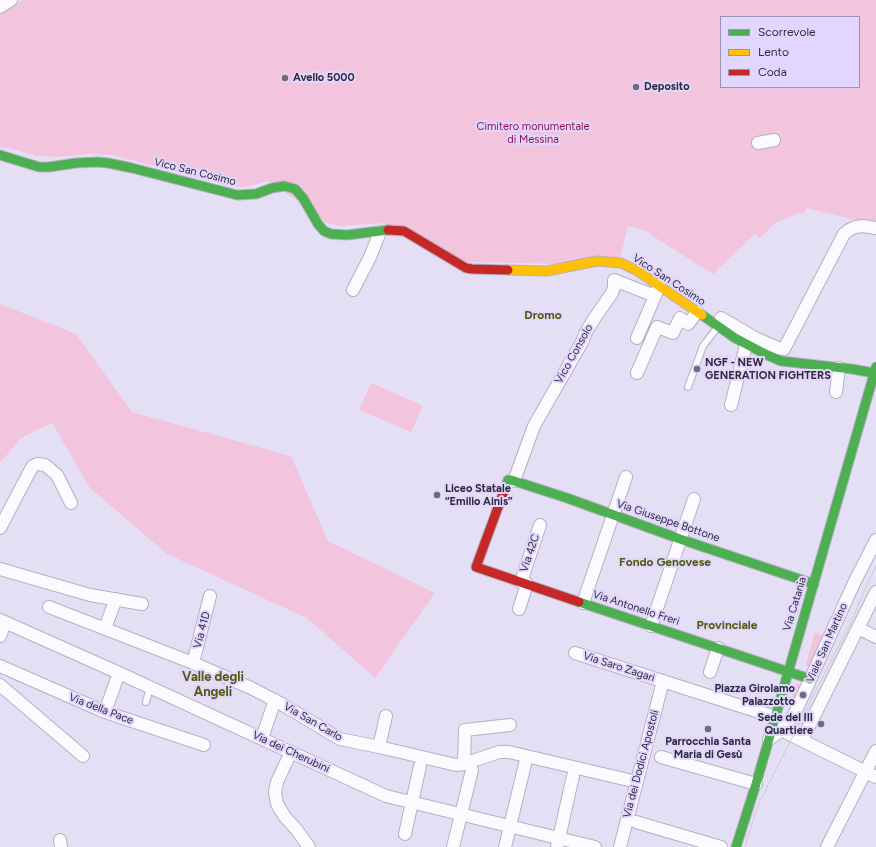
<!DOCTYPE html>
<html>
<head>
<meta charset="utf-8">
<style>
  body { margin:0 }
  #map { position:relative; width:876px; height:847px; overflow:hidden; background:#e5dff6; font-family:Figtree,sans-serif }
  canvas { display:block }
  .legend { position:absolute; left:720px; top:16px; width:140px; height:72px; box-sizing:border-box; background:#e1d6ff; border:1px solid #9a92b1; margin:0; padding:5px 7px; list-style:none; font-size:12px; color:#302b3b }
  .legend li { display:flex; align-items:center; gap:8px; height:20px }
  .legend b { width:20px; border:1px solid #9a92b1 }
</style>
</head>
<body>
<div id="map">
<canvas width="876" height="847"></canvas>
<ul class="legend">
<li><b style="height:5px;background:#4caf50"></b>Scorrevole</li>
<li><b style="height:5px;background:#ffc107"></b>Lento</li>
<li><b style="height:5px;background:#c62828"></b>Coda</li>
</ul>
</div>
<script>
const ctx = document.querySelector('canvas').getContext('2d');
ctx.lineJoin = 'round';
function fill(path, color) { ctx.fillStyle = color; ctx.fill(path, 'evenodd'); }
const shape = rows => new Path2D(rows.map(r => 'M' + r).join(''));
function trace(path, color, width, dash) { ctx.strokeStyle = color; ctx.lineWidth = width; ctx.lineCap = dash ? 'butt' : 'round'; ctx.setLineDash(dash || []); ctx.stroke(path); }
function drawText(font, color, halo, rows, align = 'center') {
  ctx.font = font + ' Figtree,sans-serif'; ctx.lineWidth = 4; ctx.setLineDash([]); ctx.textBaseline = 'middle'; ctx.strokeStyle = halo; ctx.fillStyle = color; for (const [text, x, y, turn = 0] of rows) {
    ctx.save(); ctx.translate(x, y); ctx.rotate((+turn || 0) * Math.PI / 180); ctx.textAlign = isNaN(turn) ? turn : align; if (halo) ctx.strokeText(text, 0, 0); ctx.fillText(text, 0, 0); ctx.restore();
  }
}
const green = shape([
  [22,0,876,0,876,225,807,208,803,214,799,213,775,223,759,239,755,234,713,274,651,235,649,232,628,226,620,258,563,264,467,262,385,223,340,226,326,223,315,213,269,181,245,187,230,186,113,155,89,154,55,157,45,156,37,156,9,148,0,147,0,15],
  [721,17,859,17,859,87,721,87],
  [0,304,76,334,132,412,291,456,328,541,435,593,375,678,307,618,167,554,90,488,52,423,21,438,0,463],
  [371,383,423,406,411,432,359,410],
  [815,632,824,636,810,665,807,666,806,664],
  [796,683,804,685,793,707,791,708,789,706]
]);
const lane = shape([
  [688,387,703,346,717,328],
  [146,702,150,687]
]);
const street = shape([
  [0,7,11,0],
  [758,143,774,140],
  [353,290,370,257,380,232],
  [721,318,755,338,778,348,784,349,844,234,849,230,855,227,863,226,876,228],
  [637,338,655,296],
  [637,373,657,327,673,333,680,318,688,324,697,312],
  [836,392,839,368],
  [731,405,746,345],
  [514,481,534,426,582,342,586,332,596,316,612,293,614,287,614,280,655,296,659,285],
  [0,528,31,469,33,466,37,464,45,465,57,475,71,503],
  [0,569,90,595,142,604],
  [521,582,540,525],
  [583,603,626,477],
  [49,607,193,663,251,688,280,703,340,739,379,747,456,765,464,764,499,752,509,752,637,782],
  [519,609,527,584],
  [0,620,119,673,386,796,595,847],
  [651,626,694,499],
  [105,628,116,599],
  [858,628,876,637],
  [0,636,5,623],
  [575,653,775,717],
  [193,663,210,596],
  [0,666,105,712,204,745],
  [710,672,718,648],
  [0,685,83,756],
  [105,712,119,673],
  [775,727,876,777],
  [262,738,275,700],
  [769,739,782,730,795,713,854,583,876,540],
  [802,740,876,592],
  [379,747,386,716],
  [291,752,277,782,275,792,277,804,285,817,296,829,309,847],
  [661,757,756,784],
  [464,764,465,730,510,725],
  [636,822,721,847],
  [405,834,420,766],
  [60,840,61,847],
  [453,847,472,770],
  [505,847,525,764],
  [557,847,573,776],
  [620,847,663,681],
  [827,847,876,751]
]);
const fast = shape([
  [0,155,39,167,49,167,76,163,97,162,108,163,132,168,237,195,256,194,272,188,284,186,295,189,303,198,318,224,324,231,331,234,347,235,388,230],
  [702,315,735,338,767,355,781,361,852,369,874,373],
  [504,491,508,480,511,480,567,498,680,539,814,584],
  [579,602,810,679],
  [736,847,756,784,876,367]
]);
const slow = shape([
  [508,270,547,271,597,261,621,263,636,270,702,315]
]);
const jam = shape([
  [388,230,404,231,466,268,472,269,508,270],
  [504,491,476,567,579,602]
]);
const tram = shape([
  [745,847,755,814,760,801,852,620,865,589,876,566]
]);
const markers = [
  [285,78,4,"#6f6a7c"],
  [636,87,4,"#6f6a7c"],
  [697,369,4,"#6f6a7c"],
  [437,495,4,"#6f6a7c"],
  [803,695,4,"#6f6a7c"],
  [821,724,4,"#6f6a7c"],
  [708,729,4,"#6f6a7c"]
];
const poiNames = [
  ["Avello 5000",293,78],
  ["Deposito",644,87],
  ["NGF - NEW",705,363],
  ["GENERATION FIGHTERS",705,376],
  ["Liceo Statale",445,489],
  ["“Emilio Ainis”",445,502],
  ["Piazza Girolamo",795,689,"right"],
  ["Palazzotto",795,702,"right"],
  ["Sede del III",813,718,"right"],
  ["Quartiere",813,731,"right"],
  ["Parrocchia Santa",708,742,"center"],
  ["Maria di Gesù",708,755,"center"]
];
const parkNames = [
  ["Cimitero monumentale",533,127],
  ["di Messina",533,140]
];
const streetNames = [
  ["Vico San Cosimo",195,172,14],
  ["Vico San Cosimo",669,280,33],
  ["Vico Consolo",574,354,-61],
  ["Via Giuseppe Bottone",668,521,19],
  ["Via 42C",530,553,-71],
  ["Via Catania",795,604,-73],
  ["Via Antonello Freri",636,608,18],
  ["Via 41D",202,630,-75],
  ["Viale San Martino",827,643,-66],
  ["Via Saro Zagari",619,667,18],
  ["Via della Pace",101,709,21],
  ["Via San Carlo",313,722,30],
  ["Via dei Cherubini",291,752,25],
  ["Via dei Dodici Apostoli",641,764,-75]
];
const neighbourhoodNames = [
  ["Dromo",543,315],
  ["Fondo Genovese",665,562],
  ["Provinciale",727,625]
];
const quarterNames = [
  ["Valle degli",213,677],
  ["Angeli",213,692]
];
fill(green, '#f3c4dd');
trace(lane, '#b5b0c1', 8);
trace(street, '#b5b0c1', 14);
trace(fast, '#b5b0c1', 11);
trace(slow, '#b5b0c1', 11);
trace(jam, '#b5b0c1', 11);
trace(lane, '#fbfafe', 6);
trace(street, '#fbfafe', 12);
trace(fast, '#4caf50', 9);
trace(slow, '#ffc107', 9);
trace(jam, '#c62828', 9);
trace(tram, '#cccbd1', 1);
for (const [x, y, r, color] of markers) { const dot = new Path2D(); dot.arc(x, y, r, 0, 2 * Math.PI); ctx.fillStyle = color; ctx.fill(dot); trace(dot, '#e1d6ff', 1.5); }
drawText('bold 11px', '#302b3b', '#e1d6ff', poiNames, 'left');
drawText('11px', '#941253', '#e1d6ff', parkNames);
drawText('11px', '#302b3b', '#e1d6ff', streetNames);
drawText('bold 12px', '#515c09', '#e1d6ff', neighbourhoodNames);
drawText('bold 13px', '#515c09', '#e1d6ff', quarterNames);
</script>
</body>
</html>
